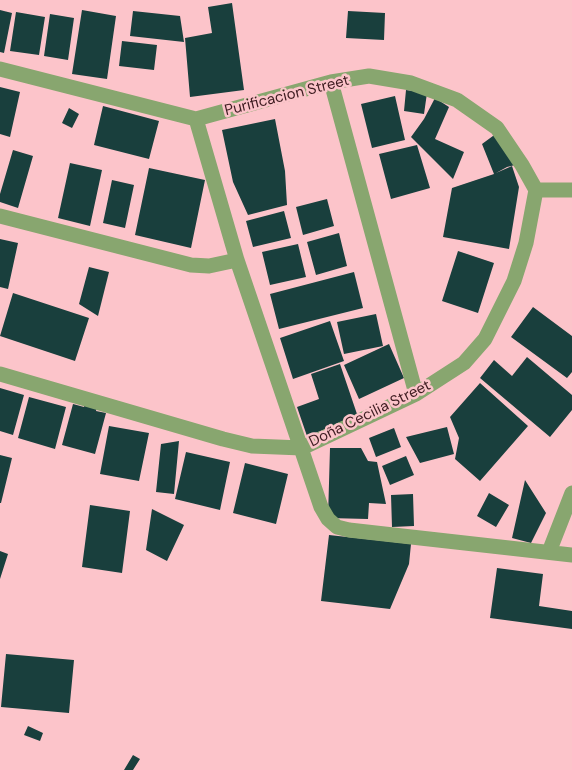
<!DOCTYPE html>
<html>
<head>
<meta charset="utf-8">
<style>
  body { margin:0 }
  canvas { display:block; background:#fcc4ca }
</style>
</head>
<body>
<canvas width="572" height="770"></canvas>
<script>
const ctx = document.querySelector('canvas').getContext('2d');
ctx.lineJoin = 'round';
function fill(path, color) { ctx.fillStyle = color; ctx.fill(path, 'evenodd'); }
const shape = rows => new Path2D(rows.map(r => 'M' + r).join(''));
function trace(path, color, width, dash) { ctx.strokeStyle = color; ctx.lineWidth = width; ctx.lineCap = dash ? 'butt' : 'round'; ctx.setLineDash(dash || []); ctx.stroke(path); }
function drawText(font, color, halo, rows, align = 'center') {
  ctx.font = font + ' "DM Sans",sans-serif'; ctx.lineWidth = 5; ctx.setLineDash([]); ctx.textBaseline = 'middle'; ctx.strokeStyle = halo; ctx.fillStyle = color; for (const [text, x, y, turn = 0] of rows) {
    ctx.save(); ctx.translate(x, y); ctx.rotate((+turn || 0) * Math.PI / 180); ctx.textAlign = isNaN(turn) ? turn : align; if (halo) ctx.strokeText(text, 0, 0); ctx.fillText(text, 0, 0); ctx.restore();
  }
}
const building = shape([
  [232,3,244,90,190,97,185,38,212,33,208,7],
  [0,10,12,13,4,53,0,52],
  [82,10,116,16,107,79,72,74],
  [133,11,180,16,184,42,130,36],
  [348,11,385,13,384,40,346,38],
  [16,12,45,17,39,55,10,51],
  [50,14,74,18,68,60,44,56],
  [122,41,157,45,154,70,119,66],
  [0,87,20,92,10,137,0,134],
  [406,90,427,93,424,114,404,111],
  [395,96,405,140,372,148,361,104],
  [435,98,449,107,435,139,464,152,453,179,411,137,424,119],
  [103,106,159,121,149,159,94,145],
  [69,108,79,114,72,128,62,123],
  [275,119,285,171,287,205,248,215,233,182,222,130],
  [497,133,519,164,507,167,496,173,512,166,519,187,509,249,443,237,452,188,494,174,482,144],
  [417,145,430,188,391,199,379,154],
  [13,150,33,156,18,208,0,202,0,194],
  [70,163,102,170,90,226,58,218],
  [149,168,205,180,191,248,135,235],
  [112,180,134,185,125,228,103,223],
  [327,199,334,226,303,235,296,207],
  [284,211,291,238,253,247,246,221],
  [339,233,347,266,316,275,307,242],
  [0,239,18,243,8,289,0,287],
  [298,244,306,277,270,285,262,252],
  [458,251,494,263,478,313,442,301],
  [89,267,109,272,98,316,79,304],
  [354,272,363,308,279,329,270,294],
  [13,293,89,318,75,361,0,336],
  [533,307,572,336,572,372,567,378,511,337],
  [376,314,383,346,344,354,337,322],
  [330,321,344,361,293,379,280,338],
  [389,344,404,378,359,399,344,365],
  [527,357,572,395,572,410,550,437,480,378,494,360,512,376],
  [340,364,358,417,307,436,297,407,319,399,311,374],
  [480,383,528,426,480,481,455,459,459,438,450,417],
  [0,388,24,395,13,435,0,431],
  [29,397,66,407,55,449,18,438],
  [85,403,97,406,96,411,106,413,95,454,62,445,73,404,84,407],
  [109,426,149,433,139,481,100,474],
  [447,427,454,454,420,463,406,437],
  [394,428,401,447,376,457,369,438],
  [179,441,174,494,156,492,161,444],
  [330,448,361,448,368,461,377,462,386,504,369,503,368,519,328,518],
  [186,452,230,462,220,510,175,499],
  [0,455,12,458,1,503,0,503],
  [406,456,414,475,390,485,382,466],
  [245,463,288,474,276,524,233,513],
  [525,480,546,513,531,543,512,538],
  [489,493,509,505,496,527,477,516],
  [413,494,414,526,392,527,391,495],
  [90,505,130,511,122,573,82,567],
  [152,509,184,525,167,561,146,550],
  [329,535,411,544,409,564,390,609,321,601],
  [0,551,8,554,0,579],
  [497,568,543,574,539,606,572,611,572,629,490,618],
  [6,654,74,660,69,713,1,707],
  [28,726,43,733,40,741,24,735],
  [133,755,140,759,133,770,124,770]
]);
const minor = shape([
  [0,69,196,119,331,82,369,76,411,83,457,100,497,128,522,165,536,190],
  [331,82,416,394],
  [196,119,237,260,321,507,328,519,337,527,349,530,572,555],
  [536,190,572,190],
  [0,216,191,265,209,266,237,260],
  [0,374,223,439,252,446,302,448,416,394,464,363,485,339,514,281,526,243,536,190],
  [549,552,572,493]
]);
const streetNames = [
  ["Purificacion Street",287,96,-14],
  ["Doña Cecilia Street",370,414,-26]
];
fill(building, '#193f3d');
trace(minor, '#88a66f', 15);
drawText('15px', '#3d1b20', '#fcc4ca', streetNames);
</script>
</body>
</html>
